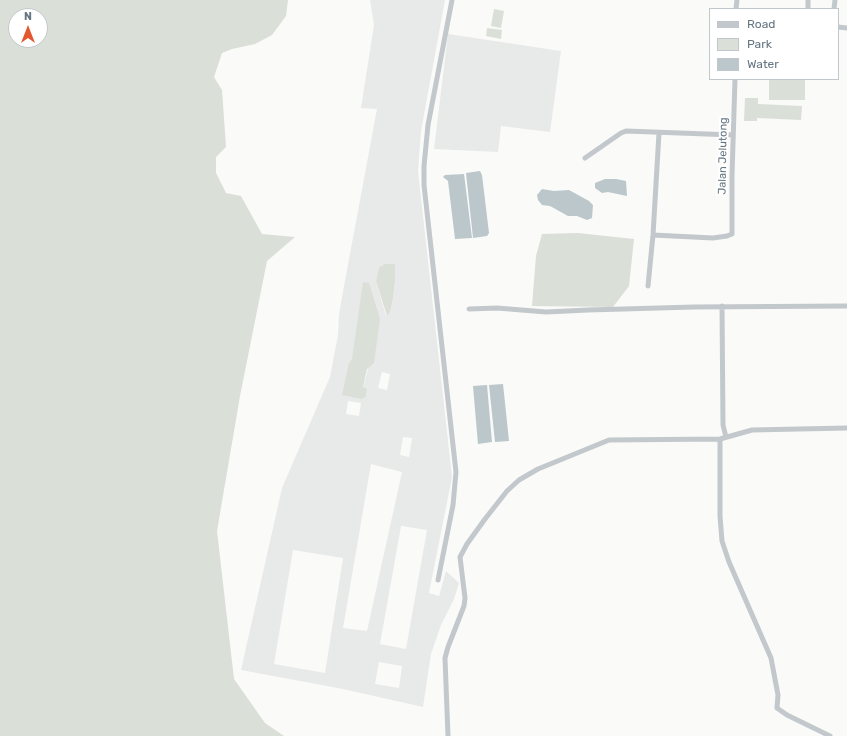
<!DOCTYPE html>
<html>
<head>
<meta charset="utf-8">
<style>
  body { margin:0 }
  #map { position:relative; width:847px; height:736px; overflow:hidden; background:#fafaf8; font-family:Rubik,sans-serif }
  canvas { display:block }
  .legend { position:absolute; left:709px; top:8px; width:130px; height:72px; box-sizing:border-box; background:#fff; border:1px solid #c1c8cd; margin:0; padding:5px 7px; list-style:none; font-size:12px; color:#657683 }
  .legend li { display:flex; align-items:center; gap:8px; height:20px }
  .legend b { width:20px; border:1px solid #c1c8cd }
  .north { position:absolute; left:8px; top:8px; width:40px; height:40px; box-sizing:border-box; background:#fff; border:1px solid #c1c8cd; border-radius:50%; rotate:0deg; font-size:11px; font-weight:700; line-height:16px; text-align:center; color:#657683 }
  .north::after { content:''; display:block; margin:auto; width:14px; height:18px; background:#e4572e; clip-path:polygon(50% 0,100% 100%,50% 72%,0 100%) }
</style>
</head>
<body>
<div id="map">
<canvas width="847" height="736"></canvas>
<ul class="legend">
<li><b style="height:5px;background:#c3c8cc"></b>Road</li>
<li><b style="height:11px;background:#dadfd7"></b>Park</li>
<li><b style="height:11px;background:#bbc7cb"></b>Water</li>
</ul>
<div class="north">N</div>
</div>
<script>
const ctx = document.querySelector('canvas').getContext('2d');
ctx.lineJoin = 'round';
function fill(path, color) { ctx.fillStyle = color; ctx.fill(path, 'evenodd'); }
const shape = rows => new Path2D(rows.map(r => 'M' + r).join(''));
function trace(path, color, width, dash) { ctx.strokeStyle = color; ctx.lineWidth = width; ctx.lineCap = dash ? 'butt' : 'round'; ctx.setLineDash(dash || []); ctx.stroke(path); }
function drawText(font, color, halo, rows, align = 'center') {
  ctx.font = font + ' Rubik,sans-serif'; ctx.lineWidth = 4; ctx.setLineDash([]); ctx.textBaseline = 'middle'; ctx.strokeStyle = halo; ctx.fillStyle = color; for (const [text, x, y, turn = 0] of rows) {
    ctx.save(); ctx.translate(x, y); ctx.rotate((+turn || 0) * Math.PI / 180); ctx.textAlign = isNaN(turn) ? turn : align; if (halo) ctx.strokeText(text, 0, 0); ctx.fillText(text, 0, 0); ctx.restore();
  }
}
const built = shape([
  [370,0,445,0,421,131,418,171,452,477,429,593,439,596,446,571,459,583,454,599,441,625,431,654,423,707,343,689,241,670,282,488,330,377,338,335,339,314,344,286,377,109,361,108,374,25],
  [395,264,395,281,393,299,390,312,386,316,376,281,379,267,382,265],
  [352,359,368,369,363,388,367,389,366,396,349,363],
  [382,372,390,374,387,390,378,388],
  [348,401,361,403,359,416,346,414],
  [403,437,412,438,409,457,400,455],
  [371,464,402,472,367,631,343,628],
  [401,526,427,530,406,649,380,644],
  [293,550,343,558,325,673,274,664],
  [379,662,402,666,399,688,375,684],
  [448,34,561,51,550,132,501,126,498,152,434,149]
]);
const green = shape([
  [0,0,288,0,286,16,272,35,255,44,232,49,222,53,214,77,222,90,226,147,216,157,216,173,226,193,241,196,262,234,295,237,267,261,240,396,217,531,234,679,265,723,284,736,0,736],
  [16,16,40,16,40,40,16,40],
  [494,9,504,11,501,28,491,26],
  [487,28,502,30,501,39,486,36],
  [769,79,805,79,805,100,769,100],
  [745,98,758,98,758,104,802,106,801,120,757,118,757,121,744,121],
  [578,233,634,239,629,286,613,307,532,306,536,256,542,234],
  [385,264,395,264,395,281,393,299,390,312,387,316,376,281,379,267],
  [363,282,369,283,380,319,374,363,367,369,363,387,367,389,366,396,362,399,342,395,349,363,352,359]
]);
const water = shape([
  [480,171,482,175,489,233,487,236,473,238,466,173],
  [464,174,472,238,455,239,448,181,443,177,445,175],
  [605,179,616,179,626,181,627,196,608,192,602,193,595,188,595,183],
  [542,189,554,191,569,190,589,201,593,205,592,218,587,220,577,216,568,216,550,206,542,205,538,200,537,195],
  [503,384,509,441,495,442,489,385],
  [487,385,492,442,478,444,473,386]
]);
const minor = shape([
  [736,9,737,0],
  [808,9,808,0],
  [834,9,835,0],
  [838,27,847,28],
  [585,158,621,133,626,131,733,135],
  [653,235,713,238,727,236,732,234,732,176,735,79],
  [648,286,653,235,659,133],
  [722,306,723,425,726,437],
  [469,309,497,308,546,312,588,310,694,307,847,306],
  [720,439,720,516,722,541,729,562,771,658,778,695,777,708,787,715,830,736],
  [438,580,453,505,456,472,424,185,424,166,428,125,452,0],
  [448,736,445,658,448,647,464,606,465,598,460,557,467,544,485,519,507,491,519,480,538,469,609,440,720,439,752,430,847,428]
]);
const streetNames = [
  ["Jalan Jelutong",723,156,-89]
];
fill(built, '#e8e9e9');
fill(green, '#dadfd7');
fill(water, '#bbc7cb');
trace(minor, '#c3c8cc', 5);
drawText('11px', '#657683', '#fff', streetNames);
</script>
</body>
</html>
